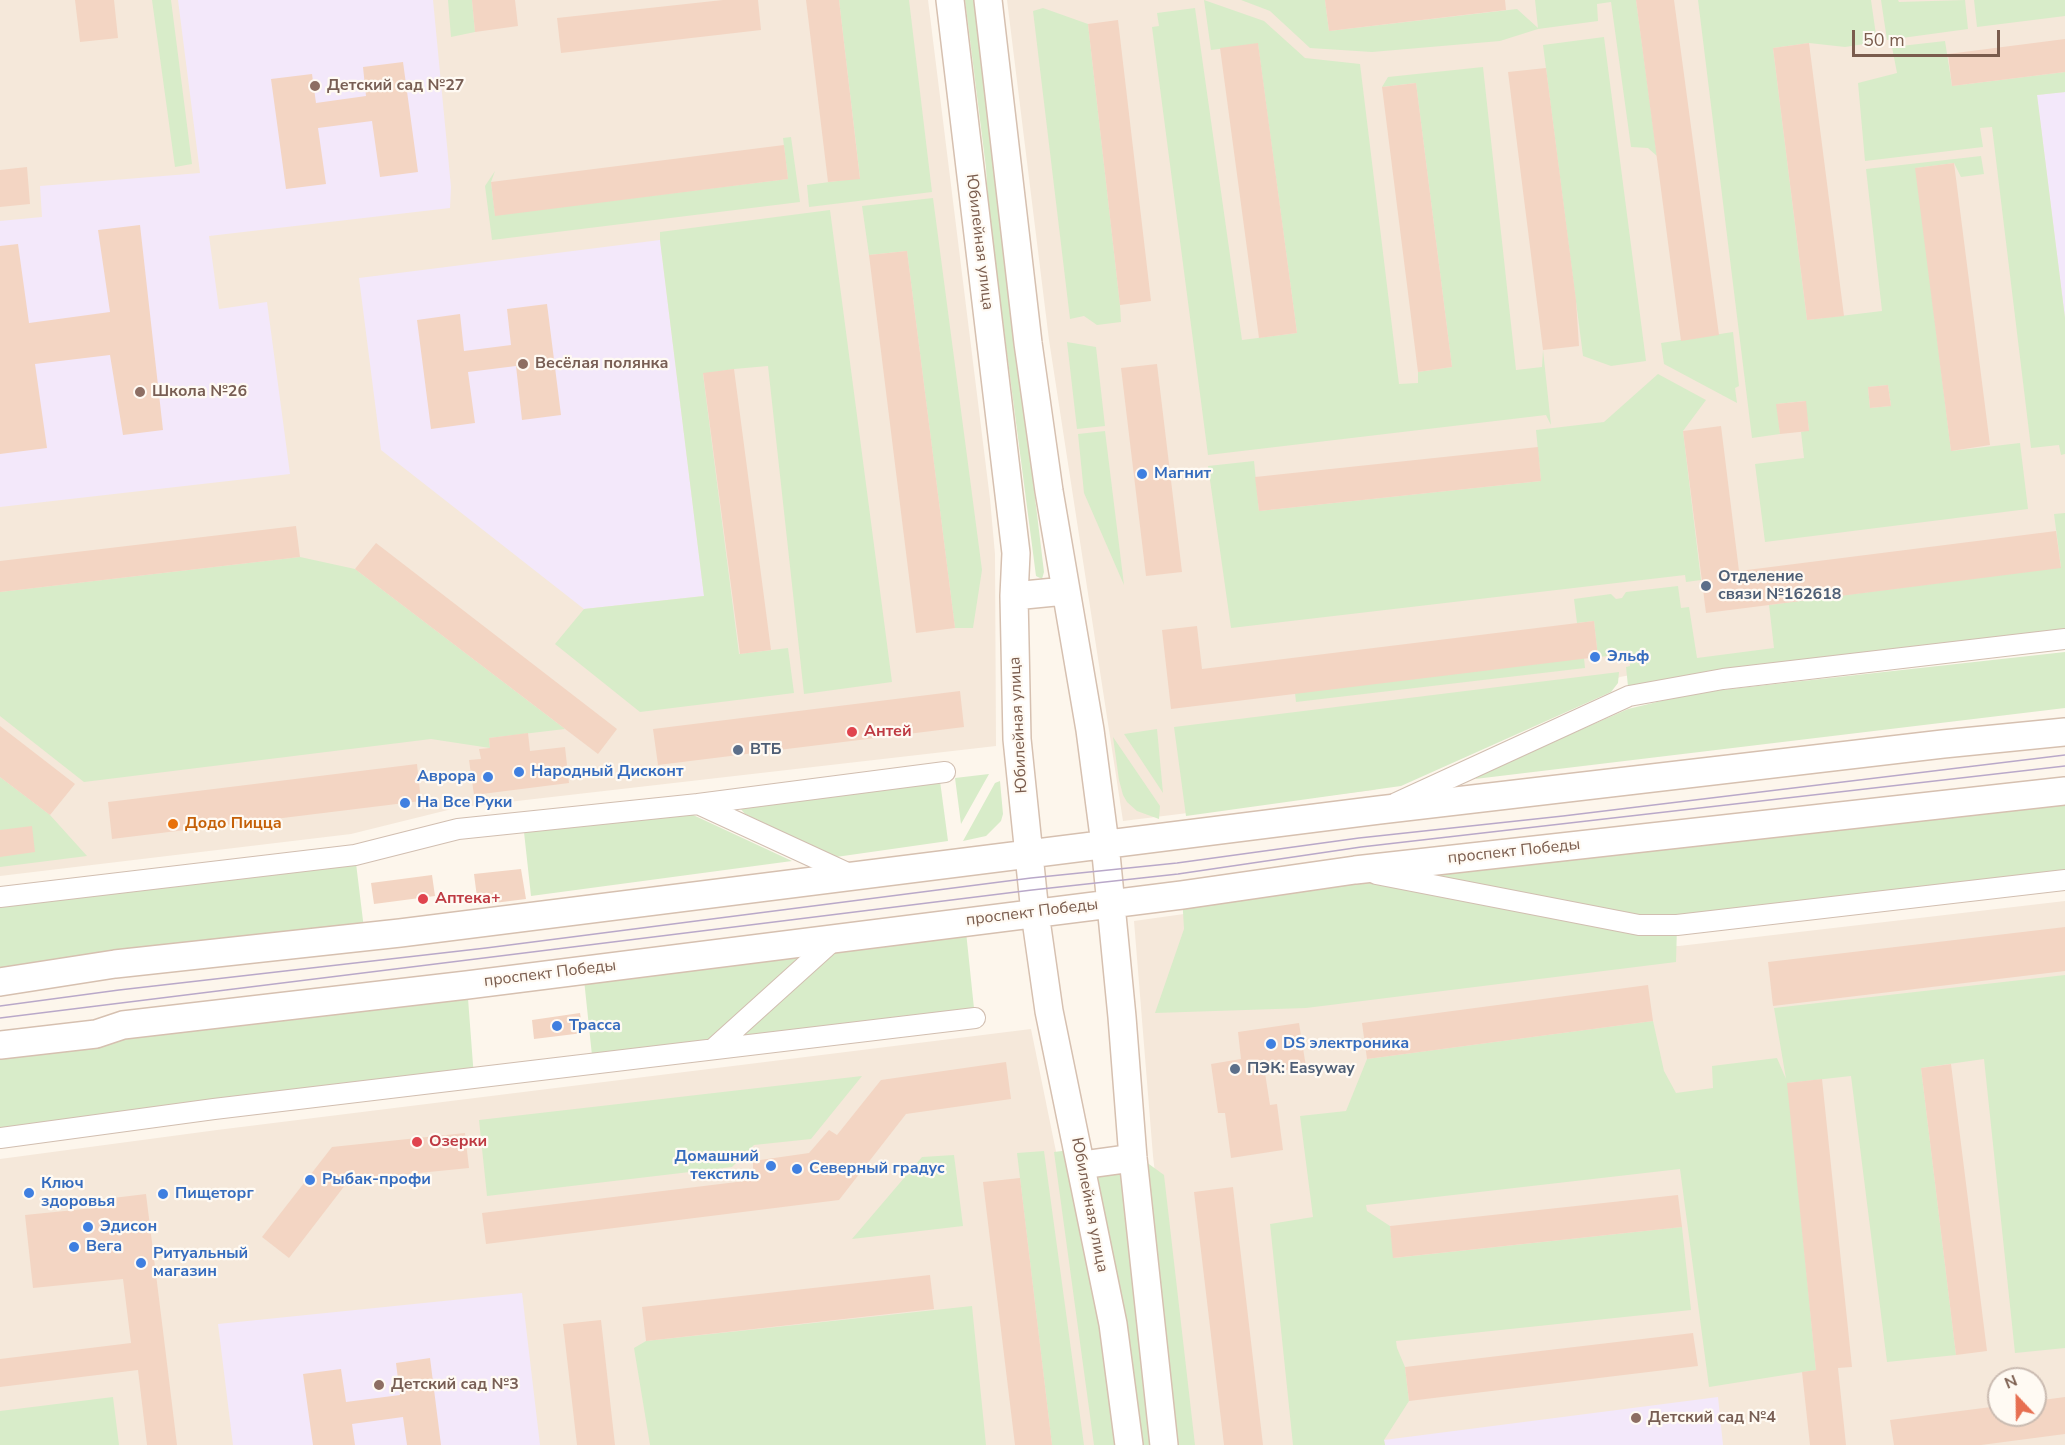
<!DOCTYPE html>
<html>
<head>
<meta charset="utf-8">
<style>
  body { margin:0 }
  #map { position:relative; width:2065px; height:1445px; overflow:hidden; background:#fdf6ec; font-family:"Nunito Sans",sans-serif }
  canvas { display:block }
  .north { position:absolute; left:1987px; top:1367px; width:60px; height:60px; box-sizing:border-box; background:#fffaf3; border:2px solid #cabbb1; border-radius:50%; rotate:338deg; font-size:16px; font-weight:700; line-height:24px; text-align:center; color:#7a5c4d }
  .north::after { content:''; display:block; margin:auto; width:21px; height:27px; background:#e76f51; clip-path:polygon(50% 0,100% 100%,50% 72%,0 100%) }
  .scale { position:absolute; left:1852px; top:30px; width:148px; height:27px; box-sizing:border-box; border:3px solid #7a5c4d; border-top:0; padding-left:8px; font-size:18px; line-height:21px; white-space:nowrap; color:#7a5c4d; -webkit-text-stroke:4px #fffaf3; paint-order:stroke }
</style>
</head>
<body>
<div id="map">
<canvas width="2065" height="1445"></canvas>
<div class="north">N</div>
<div class="scale">50 m</div>
</div>
<script>
const ctx = document.querySelector('canvas').getContext('2d');
ctx.lineJoin = 'round';
function fill(path, color) { ctx.fillStyle = color; ctx.fill(path, 'evenodd'); }
const shape = rows => new Path2D(rows.map(r => 'M' + r).join(''));
function trace(path, color, width, dash) { ctx.strokeStyle = color; ctx.lineWidth = width; ctx.lineCap = dash ? 'butt' : 'round'; ctx.setLineDash(dash || []); ctx.stroke(path); }
function drawText(font, color, halo, rows, align = 'center') {
  ctx.font = font + ' "Nunito Sans",sans-serif'; ctx.lineWidth = 4.5; ctx.setLineDash([]); ctx.textBaseline = 'middle'; ctx.strokeStyle = halo; ctx.fillStyle = color; for (const [text, x, y, turn = 0] of rows) {
    ctx.save(); ctx.translate(x, y); ctx.rotate((+turn || 0) * Math.PI / 180); ctx.textAlign = isNaN(turn) ? turn : align; if (halo) ctx.strokeText(text, 0, 0); ctx.fillText(text, 0, 0); ctx.restore();
  }
}
const residential = shape([
  [0,0,928,0,990,499,995,554,996,746,456,808,351,834,0,876],
  [1007,0,2065,0,2065,616,1719,658,1620,677,1374,790,1123,821,1049,340],
  [1355,890,1635,945,1679,946,2065,901,2065,1445,1186,1445,1153,1156,1134,921],
  [1999,1379,2035,1379,2035,1415,1999,1415],
  [1031,1029,1092,1328,1108,1445,0,1445,0,1159,217,1130]
]);
const education = shape([
  [178,0,433,0,451,187,450,208,209,236,219,309,267,302,290,474,0,507,0,221,42,217,40,186,200,173],
  [2065,92,2065,318,2037,95],
  [660,240,704,596,584,609,381,450,359,278],
  [522,1293,540,1445,233,1445,218,1324],
  [1718,1397,1723,1445,1385,1445,1384,1440]
]);
const green = shape([
  [152,0,171,0,192,164,175,167],
  [448,0,472,0,475,32,451,37],
  [839,0,909,0,932,192,809,207,807,185,860,178],
  [965,0,975,0,1044,572,1042,579,1036,576,989,215,986,168],
  [1204,0,1264,21,1305,58,1360,64,1399,384,1418,383,1418,372,1452,367,1416,83,1382,87,1388,77,1483,67,1516,370,1542,367,1543,350,1551,425,1546,415,1208,455,1152,27,1159,26,1157,13,1195,8,1242,340,1297,333,1258,44,1211,50],
  [1241,0,1325,0,1329,31,1517,9,1538,28,1535,0,1636,0,1657,156,1648,148,1631,147,1611,2,1597,4,1598,21,1538,29,1500,41,1372,52,1310,48,1270,11],
  [1698,0,1871,0,1877,42,1845,47,1809,43,1773,48,1807,320,1882,311,1866,169,1981,156,1984,174,1961,177,1954,163,1916,168,1951,451,2020,443,2028,509,1765,542,1755,464,1804,458,1801,432,1809,430,1805,401,1777,404,1780,434,1752,438],
  [1888,385,1891,406,1870,408,1868,387],
  [1881,0,1898,0,1899,2,1965,0,1968,29,1887,40],
  [1974,0,2065,0,2065,16,1977,27],
  [1043,8,1088,24,1120,305,1121,322,1097,325,1084,316,1070,319,1033,11],
  [1604,37,1646,361,1611,366,1583,356,1543,45],
  [1945,41,1952,86,2065,72,2065,92,2037,95,2065,318,2065,454,2061,455,2059,445,2031,448,1992,127,1980,128,1983,147,1865,161,1858,83,1897,73,1892,47],
  [791,137,800,202,492,240,485,186,495,171,491,182,495,215,788,179,783,138],
  [933,198,982,570,973,628,955,628,907,251,869,255,862,206],
  [830,210,892,682,804,694,768,366,734,369,703,374,739,654,788,648,794,693,640,712,555,644,584,609,704,596,660,240,660,232],
  [1733,332,1739,386,1735,388,1737,403,1664,364,1661,343],
  [1067,342,1096,347,1105,426,1077,429],
  [1658,374,1706,400,1683,431,1701,580,1686,582,1685,575,1231,628,1208,466,1254,461,1259,511,1541,481,1536,430,1604,422],
  [1105,431,1124,585,1084,493,1078,434],
  [2065,513,2065,639,1629,696,1626,667,1630,666,1629,654,1598,657,1594,621,1577,623,1574,599,1611,594,1616,599,1622,598,1626,592,1678,586,1681,608,1689,607,1697,658,1774,648,1769,605,2061,567,2054,514],
  [300,557,355,569,565,729,489,738,490,748,431,739,84,782,0,716,0,592],
  [2065,652,2065,708,1475,779,1489,770,1628,709,1694,693],
  [1584,658,1585,668,1296,702,1295,693],
  [1619,672,1618,683,1611,692,1401,786,1186,816,1174,727],
  [1157,729,1163,793,1124,734],
  [1113,737,1160,806,1159,819,1137,811,1127,802,1123,795,1119,780],
  [989,774,961,824,955,778],
  [0,777,50,815,87,856,0,867],
  [940,781,948,841,836,857,745,814,739,807],
  [1000,781,1003,814,1001,821,986,836,963,841,995,783],
  [2065,791,2065,880,1677,926,1676,962,1306,1008,1155,1013,1184,929,1182,895],
  [691,814,792,861,531,896,524,832],
  [355,855,365,937,0,982,0,900],
  [965,922,975,1018,593,1065,583,970],
  [2065,975,2065,1348,2015,1353,1984,1059,1921,1068,1956,1355,1887,1362,1851,1076,1788,1083,1816,1370,1709,1387,1680,1169,1366,1205,1367,1211,1390,1226,1394,1258,1682,1227,1691,1310,1396,1341,1397,1348,1405,1367,1409,1401,1384,1440,1385,1445,1293,1445,1270,1224,1313,1217,1300,1116,1346,1111,1367,1059,1653,1021,1664,1071,1676,1093,1713,1088,1712,1066,1777,1058,1786,1079,1774,1008],
  [467,985,474,1078,0,1138,0,1045],
  [862,1076,811,1139,754,1145,732,1167,487,1196,479,1120],
  [1070,1150,1122,1445,1094,1445,1054,1152],
  [1044,1151,1084,1445,1052,1445,1017,1153],
  [954,1155,963,1226,852,1239,922,1157],
  [1142,1159,1164,1175,1195,1445,1174,1445],
  [1122,1170,1154,1445,1140,1445,1093,1175],
  [972,1306,986,1445,650,1445,634,1348,646,1341],
  [113,1397,119,1445,0,1445,0,1411]
]);
const building = shape([
  [75,0,114,0,118,38,80,42],
  [472,0,515,0,518,26,475,32],
  [723,0,758,0,761,30,561,53,557,18],
  [806,0,839,0,860,179,828,182],
  [1325,0,1505,0,1506,10,1329,31],
  [1636,0,1674,0,1719,335,1681,341],
  [1118,20,1151,301,1120,305,1088,24],
  [2065,39,2065,72,1952,86,1948,54],
  [1258,43,1297,333,1259,338,1220,48],
  [1809,43,1844,316,1807,320,1773,48],
  [403,62,418,172,380,177,372,121,318,128,326,184,286,189,271,79,312,74,316,103,366,96,363,67],
  [1546,68,1576,300,1579,346,1543,350,1508,72],
  [1416,83,1452,367,1418,372,1382,87],
  [784,145,788,179,495,216,491,182],
  [1954,163,1990,445,1951,451,1915,168],
  [27,167,30,204,0,207,0,170],
  [140,225,163,430,123,435,110,355,35,364,47,448,0,454,0,246,18,244,29,323,110,312,98,230],
  [907,251,955,628,916,633,869,255],
  [547,304,561,415,522,420,516,366,468,372,475,423,431,429,417,320,460,314,464,351,511,345,507,309],
  [1157,364,1182,572,1146,576,1121,368],
  [734,369,771,650,740,654,703,373],
  [1888,385,1891,406,1870,408,1868,387],
  [1806,401,1809,431,1780,434,1776,404],
  [1721,426,1739,571,2056,531,2061,568,1706,613,1683,431],
  [1538,447,1541,481,1259,511,1255,477],
  [296,526,300,557,0,592,0,561],
  [376,543,617,729,598,754,355,569],
  [1594,621,1598,657,1171,709,1162,630,1197,626,1202,669],
  [960,691,964,727,658,765,653,729],
  [0,726,75,784,50,815,0,777],
  [528,733,530,751,565,747,569,783,474,795,469,760,481,759,479,749,490,748,489,738],
  [417,764,421,801,112,839,108,802],
  [32,826,35,852,0,857,0,830],
  [521,869,526,899,478,905,474,874],
  [432,875,435,896,374,904,371,883],
  [2065,927,2065,971,1773,1006,1768,962],
  [1648,985,1653,1021,1367,1059,1362,1023],
  [580,1013,583,1033,534,1039,532,1020],
  [1299,1023,1306,1067,1265,1073,1270,1105,1277,1104,1283,1150,1231,1158,1225,1113,1218,1113,1211,1064,1241,1059,1238,1032],
  [1006,1062,1011,1099,906,1114,839,1200,486,1244,482,1213,753,1180,753,1161,809,1153,829,1130,837,1135,881,1080],
  [1951,1064,1987,1351,1956,1355,1921,1068],
  [1822,1079,1852,1367,1838,1368,1846,1445,1810,1445,1802,1372,1816,1370,1787,1083],
  [465,1133,469,1168,349,1180,289,1258,262,1237,332,1147],
  [1020,1178,1052,1445,1015,1445,983,1182],
  [1233,1187,1263,1445,1224,1445,1194,1192],
  [146,1194,164,1339,177,1445,147,1445,138,1370,0,1387,0,1359,131,1343,123,1279,33,1288,25,1215,114,1206,113,1198],
  [1678,1195,1682,1227,1393,1258,1390,1226],
  [930,1275,934,1309,646,1341,642,1307],
  [601,1320,615,1445,577,1445,563,1324],
  [1693,1333,1698,1366,1409,1401,1405,1367],
  [430,1358,441,1445,407,1445,403,1417,352,1424,355,1445,313,1445,303,1374,341,1369,346,1402,400,1395,396,1363],
  [2065,1397,2065,1434,1981,1445,1894,1445,1890,1420,1999,1406,1999,1415,2035,1415,2035,1401]
]);
const street = shape([
  [1396,803,1629,696,1723,679,2065,639],
  [698,804,945,772],
  [1376,874,1639,925,1677,925,2065,880],
  [0,897,355,855,458,829,698,804,854,876],
  [713,1049,836,938],
  [0,1138,214,1109,975,1018]
]);
const secondary = shape([
  [950,0,1016,553,1014,596,1017,739,1035,913,1049,1011,1113,1324,1129,1445],
  [988,0,1028,343,1049,491,1090,730,1105,844,1122,1017,1133,1158,1164,1445],
  [1014,596,1065,591],
  [0,982,115,964,400,933,1379,810,1943,744,2065,732],
  [0,1045,96,1034,123,1025,467,985,1182,895,1355,870,2065,791],
  [1082,1165,1133,1158]
]);
const tram = shape([
  [0,1006,119,990,486,948,1031,878,1177,863,1359,838,1563,816,2065,755],
  [0,1018,1032,890,1178,874,1361,847,2065,766]
]);
const markers = [
  [315,86,6,"#8d6e63"],
  [523,364,6,"#8d6e63"],
  [140,392,6,"#8d6e63"],
  [1142,474,6,"#3f7fe0"],
  [1706,586,6,"#5c6f8a"],
  [1595,657,6,"#3f7fe0"],
  [852,732,6,"#e0444e"],
  [738,750,6,"#5c6f8a"],
  [519,772,6,"#3f7fe0"],
  [488,777,6,"#3f7fe0"],
  [405,803,6,"#3f7fe0"],
  [173,824,6,"#e8710a"],
  [423,899,6,"#e0444e"],
  [557,1026,6,"#3f7fe0"],
  [1271,1044,6,"#3f7fe0"],
  [1235,1069,6,"#5c6f8a"],
  [417,1142,6,"#e0444e"],
  [771,1166,6,"#3f7fe0"],
  [797,1169,6,"#3f7fe0"],
  [310,1180,6,"#3f7fe0"],
  [29,1193,6,"#3f7fe0"],
  [163,1194,6,"#3f7fe0"],
  [88,1227,6,"#3f7fe0"],
  [74,1247,6,"#3f7fe0"],
  [141,1263,6,"#3f7fe0"],
  [379,1385,6,"#8d6e63"],
  [1636,1418,6,"#8d6e63"]
];
const educationNames = [
  ["Детский сад №27",327,86],
  ["Весёлая полянка",535,364],
  ["Школа №26",152,392],
  ["Детский сад №3",391,1385],
  ["Детский сад №4",1648,1418]
];
const streetNames = [
  ["Юбилейная улица",979,242,83],
  ["Юбилейная улица",1019,725,-93],
  ["проспект Победы",1514,852,-6],
  ["проспект Победы",1032,913,-7],
  ["проспект Победы",550,974,-7],
  ["Юбилейная улица",1089,1205,79]
];
const shopNames = [
  ["Магнит",1154,474],
  ["Эльф",1607,657],
  ["Народный Дисконт",531,772],
  ["Аврора",476,777,"right"],
  ["На Все Руки",417,803],
  ["Трасса",569,1026],
  ["DS электроника",1283,1044],
  ["Домашний",759,1157,"right"],
  ["текстиль",759,1175,"right"],
  ["Северный градус",809,1169],
  ["Рыбак-профи",322,1180],
  ["Ключ",41,1184],
  ["здоровья",41,1202],
  ["Пищеторг",175,1194],
  ["Эдисон",100,1227],
  ["Вега",86,1247],
  ["Ритуальный",153,1254],
  ["магазин",153,1272]
];
const serviceNames = [
  ["Отделение",1718,577],
  ["связи №162618",1718,595],
  ["ВТБ",750,750],
  ["ПЭК: Easyway",1247,1069]
];
const healthNames = [
  ["Антей",864,732],
  ["Аптека+",435,899],
  ["Озерки",429,1142]
];
const foodNames = [
  ["Додо Пицца",185,824]
];
fill(residential, '#f5e8da');
fill(education, '#f3e8fa');
fill(green, '#d8ecc9');
fill(building, '#f3d5c3');
trace(street, '#d1beb0', 22);
trace(secondary, '#d6c0b0', 30);
trace(street, '#fff', 20);
trace(secondary, '#fff', 27);
trace(tram, '#b9a8c9', 1.5);
for (const [x, y, r, color] of markers) { const dot = new Path2D(); dot.arc(x, y, r, 0, 2 * Math.PI); ctx.fillStyle = color; ctx.fill(dot); trace(dot, '#fffaf3', 2); }
drawText('bold 16px', '#785e54', '#fffaf3', educationNames, 'left');
drawText('16px', '#7a5c4d', '#fffaf3', streetNames);
drawText('bold 16px', '#366cbe', '#fffaf3', shopNames, 'left');
drawText('bold 16px', '#4e5e75', '#fffaf3', serviceNames, 'left');
drawText('bold 16px', '#be3a42', '#fffaf3', healthNames, 'left');
drawText('bold 16px', '#c56008', '#fffaf3', foodNames, 'left');
</script>
</body>
</html>
